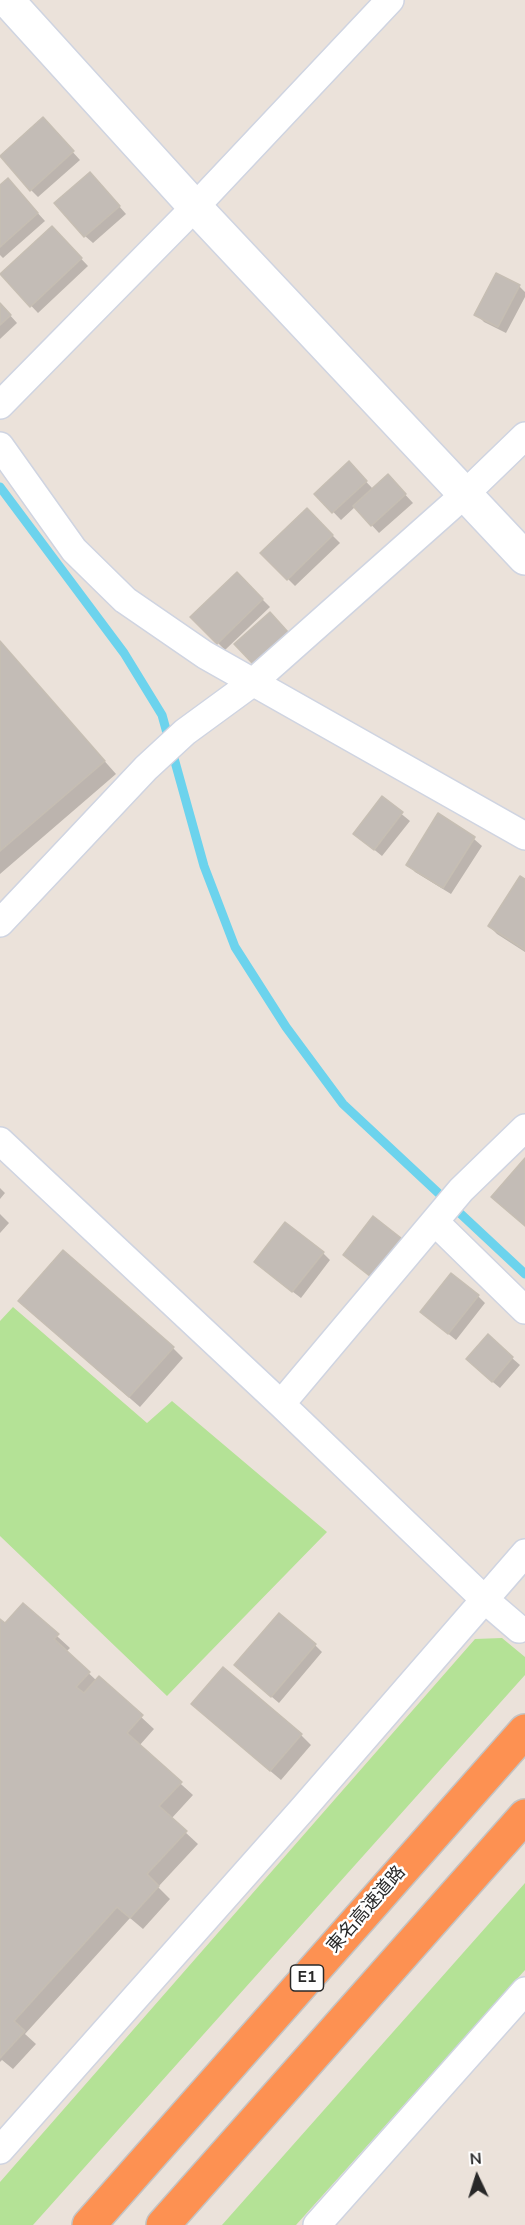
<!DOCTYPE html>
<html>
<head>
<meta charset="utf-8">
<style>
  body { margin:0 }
  #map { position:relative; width:525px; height:2225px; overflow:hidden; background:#ebe2da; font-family:"Nunito Sans",sans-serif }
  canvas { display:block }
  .north { position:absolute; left:447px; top:2147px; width:60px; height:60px; -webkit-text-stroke:4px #fff; paint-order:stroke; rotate:356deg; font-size:16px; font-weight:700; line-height:24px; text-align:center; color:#282828 }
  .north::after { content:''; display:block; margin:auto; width:21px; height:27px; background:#282828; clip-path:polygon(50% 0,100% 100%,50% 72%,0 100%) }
</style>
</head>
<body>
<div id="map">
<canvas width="525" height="2225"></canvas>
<div class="north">N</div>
</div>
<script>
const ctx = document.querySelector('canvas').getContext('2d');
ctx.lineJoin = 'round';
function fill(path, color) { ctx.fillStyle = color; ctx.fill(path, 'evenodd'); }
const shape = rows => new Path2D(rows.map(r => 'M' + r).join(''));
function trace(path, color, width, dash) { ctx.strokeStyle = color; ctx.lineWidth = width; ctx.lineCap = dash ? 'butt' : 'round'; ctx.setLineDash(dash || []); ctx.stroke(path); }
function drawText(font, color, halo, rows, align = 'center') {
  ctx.font = font + ' "Nunito Sans","Noto Sans JP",sans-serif'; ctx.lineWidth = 5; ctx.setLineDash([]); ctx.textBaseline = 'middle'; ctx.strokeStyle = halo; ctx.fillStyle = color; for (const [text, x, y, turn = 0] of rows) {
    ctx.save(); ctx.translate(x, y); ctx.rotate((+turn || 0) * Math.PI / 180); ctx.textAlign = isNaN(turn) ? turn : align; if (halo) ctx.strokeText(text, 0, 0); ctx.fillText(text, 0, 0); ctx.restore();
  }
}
const green = shape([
  [13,1307,147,1423,172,1401,327,1532,167,1696,0,1536,0,1321],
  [502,1638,525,1657,525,1675,33,2225,0,2225,0,2182,475,1639],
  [525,1883,525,1970,296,2225,222,2225]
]);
const shadow = shape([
  [50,127,80,160,38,197,31,190],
  [97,181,126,214,93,243,85,236],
  [0,187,15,188,45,221,3,258,0,255],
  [52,228,88,266,38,313,2,275],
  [519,286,525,292,525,297,506,333,484,322,476,314],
  [0,304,17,323,0,339],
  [356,471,373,489,388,476,413,503,379,533,355,507,341,520,316,494],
  [307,510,340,543,295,586,262,553],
  [237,574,270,607,225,650,192,617],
  [270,614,294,640,261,670,236,644],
  [0,643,116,774,0,874],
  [382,798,410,821,382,856,355,834],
  [439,816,474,839,482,846,451,894,415,872,408,864],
  [525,880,525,952,497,934,489,926],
  [0,1188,5,1193,0,1199],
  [0,1214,9,1223,0,1233],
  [400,1239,408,1246,379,1283,345,1255],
  [323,1253,330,1260,301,1298,263,1269],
  [478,1296,485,1303,456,1340,430,1319],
  [30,1311,173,1348,183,1358,140,1407],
  [512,1358,520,1365,500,1388,475,1367],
  [23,1605,70,1648,66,1652,97,1681,99,1678,154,1729,139,1746,193,1795,171,1819,198,1844,158,1887,170,1899,143,1929,130,1918,25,2034,36,2044,13,2069,2,2060,0,2062,0,1621,5,1625],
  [315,1645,322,1652,279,1703,244,1673],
  [203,1714,301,1735,311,1745,281,1780]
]);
const stream = shape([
  [0,487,124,653,162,715,204,866,235,947,286,1027,343,1104,525,1274]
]);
const building = shape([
  [43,117,74,151,30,191,0,156,43,117],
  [90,172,120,206,84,237,54,203,90,172],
  [8,178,38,213,0,247,0,185,8,178],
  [52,226,82,258,30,307,0,274,52,226],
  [496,273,520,285,498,327,474,315,496,273],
  [0,303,11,315,0,325,0,303],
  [349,461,367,481,332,513,314,494,349,461],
  [388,474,406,494,371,526,353,506,388,474],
  [307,508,333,535,287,580,260,553,307,508],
  [237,572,263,599,217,644,190,617,237,572],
  [270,612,288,632,253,664,234,644,270,612],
  [0,641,105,761,0,851,0,641],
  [382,796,403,812,374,850,353,834,382,796],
  [438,813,475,837,443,888,406,865,438,813],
  [520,876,525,879,525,950,488,926,520,876],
  [525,1158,525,1226,491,1197,525,1158],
  [373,1216,401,1238,371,1277,343,1255,373,1216],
  [285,1222,324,1252,292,1292,254,1262,285,1222],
  [63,1250,174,1347,129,1397,18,1301,63,1250],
  [451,1273,479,1295,448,1334,420,1312,451,1273],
  [488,1334,513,1357,492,1382,466,1359,488,1334],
  [23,1603,59,1634,54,1639,90,1672,76,1687,84,1693,99,1676,143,1715,127,1733,182,1782,159,1806,187,1831,147,1874,159,1886,130,1918,117,1907,14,2021,25,2031,0,2058,0,1619,5,1623,23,1603],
  [279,1613,316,1644,271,1697,234,1665,279,1613],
  [223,1667,302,1734,270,1771,191,1704,223,1667]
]);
const street = shape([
  [0,405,195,207,390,0],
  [0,446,74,550,125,600,205,655,525,836],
  [0,923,146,768,185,732,252,683,465,494,525,436],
  [0,1141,281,1404,484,1599,519,1629],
  [435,1222,525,1310],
  [281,1404,461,1190,525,1128],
  [0,2150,301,1811,525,1553],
  [317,2225,525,1991]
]);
const secondary = shape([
  [7,0,195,207,525,558]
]);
const highway = shape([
  [89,2225,525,1731],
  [163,2225,525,1816]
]);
const shields = [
  [307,1978,33]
];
const shieldNames = [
  ["E1",307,1978]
];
const streetNames = [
  ["東名高速道路",367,1910,-49]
];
fill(green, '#b4e296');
fill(shadow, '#0003');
trace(stream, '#6cd3ed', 9);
fill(building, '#c3bcb6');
trace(building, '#c6beb3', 1.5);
trace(street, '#cfd4e1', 30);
trace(secondary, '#cfd4e1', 36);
trace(highway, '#c3c3c3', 36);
trace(street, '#fff', 27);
trace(secondary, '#fff', 33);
trace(highway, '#fd9152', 33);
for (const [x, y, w] of shields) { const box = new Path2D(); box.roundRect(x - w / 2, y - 13, w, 26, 4.5); ctx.fillStyle = '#fff'; ctx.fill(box); trace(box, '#282828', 1.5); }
drawText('bold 16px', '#282828', null, shieldNames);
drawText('18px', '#282828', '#fff', streetNames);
</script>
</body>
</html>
